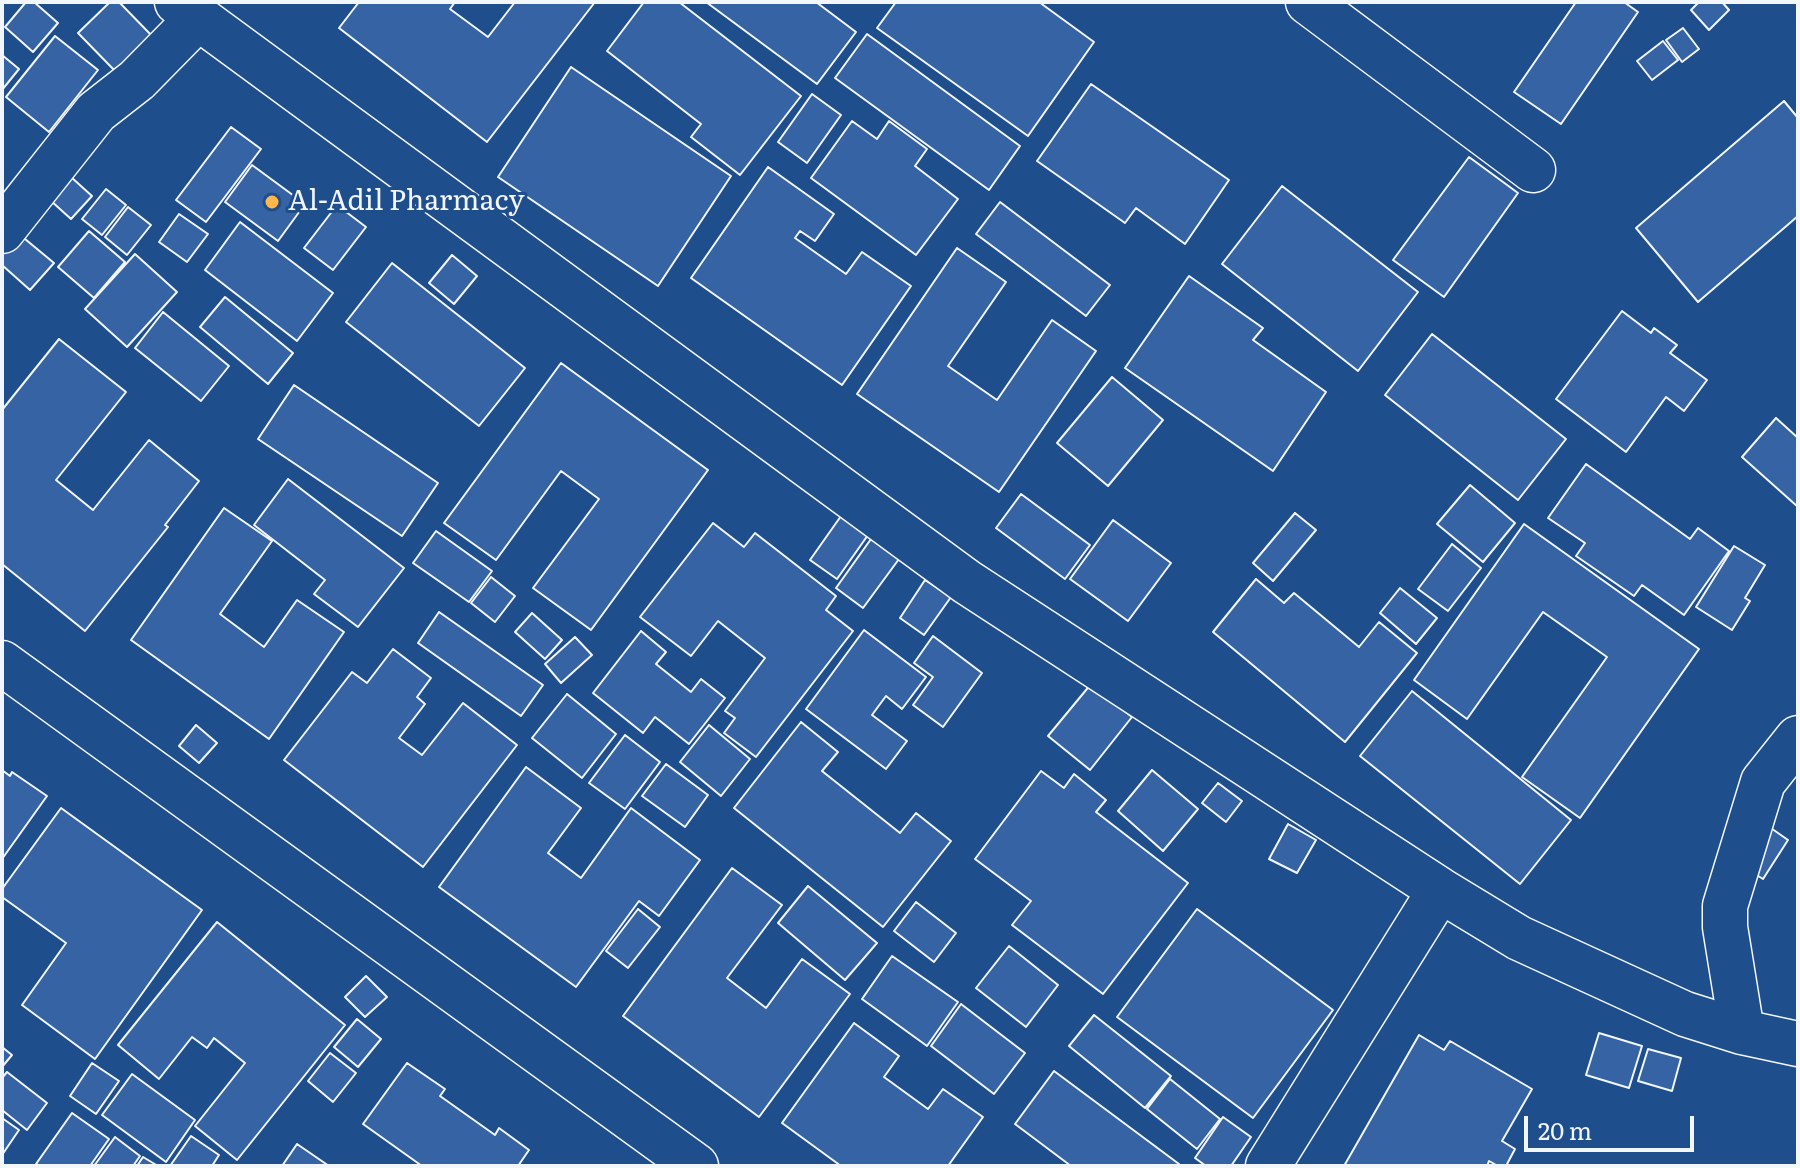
<!DOCTYPE html>
<html>
<head>
<meta charset="utf-8">
<style>
  body { margin:0 }
  #map { position:relative; width:1800px; height:1168px; overflow:hidden; background:#1f4e8c; font-family:Literata,serif }
  canvas { display:block }
  .frame { position:absolute; inset:0; border:4px solid #f2f6ff; pointer-events:none }
  .scale { position:absolute; left:1524px; top:1116px; width:170px; height:36px; box-sizing:border-box; border:4px solid #f2f6ff; border-top:0; padding-left:10px; font-size:24px; line-height:28px; white-space:nowrap; color:#f2f6ff; -webkit-text-stroke:6px #1f4e8c; paint-order:stroke }
</style>
</head>
<body>
<div id="map">
<canvas width="1800" height="1168"></canvas>
<div class="frame"></div>
<div class="scale">20 m</div>
</div>
<script>
const ctx = document.querySelector('canvas').getContext('2d');
ctx.lineJoin = 'round';
function fill(path, color) { ctx.fillStyle = color; ctx.fill(path, 'evenodd'); }
const shape = rows => new Path2D(rows.map(r => 'M' + r).join(''));
function trace(path, color, width, dash) { ctx.strokeStyle = color; ctx.lineWidth = width; ctx.lineCap = dash ? 'butt' : 'round'; ctx.setLineDash(dash || []); ctx.stroke(path); }
function drawText(font, color, halo, rows, align = 'center') {
  ctx.font = font + ' Literata,serif'; ctx.lineWidth = 6; ctx.setLineDash([]); ctx.textBaseline = 'middle'; ctx.strokeStyle = halo; ctx.fillStyle = color; for (const [text, x, y, turn = 0] of rows) {
    ctx.save(); ctx.translate(x, y); ctx.rotate((+turn || 0) * Math.PI / 180); ctx.textAlign = isNaN(turn) ? turn : align; if (halo) ctx.strokeText(text, 0, 0); ctx.fillText(text, 0, 0); ctx.restore();
  }
}
const building = shape([
  [26,2,34,2,58,23,33,52,5,27,26,2],
  [110,2,119,2,154,38,118,74,78,33,110,2],
  [359,2,455,2,450,9,488,37,515,2,595,2,487,142,339,28,359,2],
  [644,2,679,2,801,96,740,175,691,137,701,124,607,51,644,2],
  [706,2,816,2,856,32,817,84,706,2],
  [896,2,1039,2,1094,42,1028,136,877,28,896,2],
  [1576,2,1624,2,1638,12,1561,124,1514,92,1576,2],
  [1699,2,1722,2,1729,10,1709,30,1691,10,1699,2],
  [1683,28,1699,49,1682,62,1666,40,1683,28],
  [867,34,1020,146,989,190,835,78,867,34],
  [55,36,98,70,49,132,6,97,55,36],
  [1663,41,1678,60,1652,80,1637,61,1663,41],
  [2,55,19,69,2,90,2,55],
  [571,67,731,176,658,286,498,177,571,67],
  [1091,84,1229,180,1185,244,1136,208,1125,223,1037,161,1091,84],
  [812,94,841,115,807,163,778,142,812,94],
  [1784,101,1798,118,1798,216,1698,302,1636,228,1784,101],
  [852,121,877,139,889,121,927,149,915,166,958,199,916,255,811,178,852,121],
  [231,127,261,149,206,222,176,200,231,127],
  [1469,157,1518,193,1444,297,1393,260,1469,157],
  [252,165,305,204,278,241,225,202,252,165],
  [768,167,834,214,815,241,800,231,795,238,846,274,862,252,911,286,842,385,691,278,768,167],
  [71,177,92,196,71,219,50,200,71,177],
  [1282,186,1418,292,1358,371,1222,264,1282,186],
  [106,189,126,205,102,235,82,219,106,189],
  [1000,202,1110,285,1086,316,976,234,1000,202],
  [337,205,366,227,333,270,304,248,337,205],
  [128,207,151,225,127,255,105,237,128,207],
  [179,214,208,234,187,262,159,242,179,214],
  [240,222,333,293,297,341,205,270,240,222],
  [89,231,125,262,94,298,58,267,89,231],
  [19,234,54,263,30,290,2,265,2,253,19,234],
  [957,248,1006,282,948,366,997,400,1052,320,1096,351,999,492,857,394,957,248],
  [135,254,177,292,127,347,85,309,135,254],
  [452,255,477,276,454,304,429,283,452,255],
  [392,263,525,368,479,426,346,322,392,263],
  [1189,276,1263,328,1253,340,1326,392,1273,471,1125,368,1189,276],
  [225,297,293,353,268,384,200,327,225,297],
  [1622,311,1651,333,1654,328,1677,345,1670,353,1707,380,1684,411,1666,397,1626,452,1556,399,1622,311],
  [163,312,229,366,201,401,135,348,163,312],
  [1432,334,1566,439,1518,500,1385,395,1432,334],
  [59,339,126,392,56,480,93,510,149,440,199,481,165,525,168,527,85,631,2,564,2,410,59,339],
  [561,363,708,470,591,630,533,588,599,499,561,471,496,560,444,523,561,363],
  [1112,377,1163,420,1108,486,1057,443,1112,377],
  [294,385,438,483,402,536,258,439,294,385],
  [1776,418,1798,438,1798,507,1742,457,1776,418],
  [1586,464,1690,539,1698,528,1729,551,1684,615,1642,585,1634,596,1576,556,1585,543,1548,518,1586,464],
  [288,479,404,568,358,627,314,594,325,580,254,525,288,479],
  [1470,485,1515,523,1483,562,1437,524,1470,485],
  [1021,494,1090,545,1065,579,996,528,1021,494],
  [224,508,272,541,220,614,264,647,297,600,344,632,269,739,131,640,224,508],
  [1295,513,1316,530,1273,581,1253,563,1295,513],
  [841,516,868,535,837,579,810,560,841,516],
  [1113,520,1171,563,1128,621,1070,579,1113,520],
  [713,523,744,547,755,533,836,596,826,610,853,631,756,757,724,733,735,718,725,711,765,658,718,621,691,656,640,617,713,523],
  [1524,524,1699,649,1580,818,1522,777,1607,657,1543,612,1467,719,1414,680,1524,524],
  [436,531,492,571,469,602,413,563,436,531],
  [871,539,899,559,863,608,836,588,871,539],
  [1452,544,1481,568,1448,611,1418,589,1452,544],
  [1734,546,1765,565,1745,598,1750,601,1732,630,1696,607,1734,546],
  [491,577,515,596,495,622,471,603,491,577],
  [1256,579,1284,603,1294,593,1359,647,1379,622,1417,653,1345,742,1213,632,1256,579],
  [925,580,951,597,924,635,900,618,925,580],
  [1400,588,1437,618,1416,644,1380,613,1400,588],
  [439,612,543,685,521,716,418,643,439,612],
  [532,613,562,640,545,659,515,632,532,613],
  [864,630,926,677,902,709,886,696,872,715,907,741,886,769,806,709,864,630],
  [641,631,666,652,656,664,691,692,701,679,725,698,689,744,655,717,643,733,593,693,641,631],
  [933,636,982,673,943,727,913,705,933,677,914,663,933,636],
  [575,637,592,655,561,683,545,664,575,637],
  [393,649,431,678,417,697,425,704,399,738,422,755,463,703,517,745,423,867,284,760,352,672,367,683,393,649],
  [1091,684,1132,717,1090,770,1048,736,1091,684],
  [1412,691,1571,820,1520,884,1360,756,1412,691],
  [567,694,616,734,582,778,532,738,567,694],
  [801,722,838,752,822,771,900,833,916,813,951,841,883,927,734,808,801,722],
  [196,725,217,743,199,763,179,746,196,725],
  [709,725,750,759,721,796,680,762,709,725],
  [625,735,660,762,625,809,589,783,625,735],
  [666,764,708,795,685,827,642,796,666,764],
  [526,767,581,808,548,853,581,878,631,808,700,860,659,916,639,901,576,987,439,887,526,767],
  [2,770,10,776,12,772,47,796,2,859,2,770],
  [1152,770,1198,809,1163,851,1118,811,1152,770],
  [1041,771,1064,788,1074,774,1106,800,1096,812,1188,883,1103,994,1012,925,1031,901,975,859,1041,771],
  [1218,783,1242,801,1226,822,1202,803,1218,783],
  [61,808,202,910,95,1059,22,1005,66,943,2,897,2,889,61,808],
  [1288,824,1316,840,1297,873,1269,859,1288,824],
  [1768,826,1788,840,1763,879,1742,866,1768,826],
  [732,868,782,905,727,978,766,1008,802,959,850,994,759,1117,623,1016,732,868],
  [808,886,877,943,845,980,778,923,808,886],
  [916,902,956,933,934,962,894,931,916,902],
  [638,909,660,927,628,968,606,951,638,909],
  [1197,909,1333,1010,1253,1118,1117,1017,1197,909],
  [217,922,345,1025,237,1160,195,1126,245,1063,214,1038,207,1048,192,1037,159,1079,118,1045,217,922],
  [1009,946,1058,985,1026,1027,976,988,1009,946],
  [892,956,958,1002,927,1046,862,999,892,956],
  [366,976,387,997,365,1017,345,997,366,976],
  [961,1004,1025,1053,994,1094,931,1046,961,1004],
  [1094,1015,1171,1076,1145,1108,1069,1046,1094,1015],
  [357,1019,381,1039,358,1067,334,1047,357,1019],
  [854,1023,899,1056,884,1077,928,1109,943,1089,983,1117,948,1166,841,1166,782,1123,854,1023],
  [1599,1033,1642,1046,1629,1088,1586,1075,1599,1033],
  [1419,1035,1444,1050,1450,1041,1532,1089,1502,1141,1515,1149,1506,1166,1498,1166,1489,1161,1487,1166,1344,1166,1419,1035],
  [2,1047,12,1055,2,1067,2,1047],
  [1648,1049,1681,1058,1672,1091,1638,1081,1648,1049],
  [330,1053,356,1073,333,1102,308,1081,330,1053],
  [92,1063,119,1081,96,1114,70,1096,92,1063],
  [407,1063,445,1089,440,1096,495,1135,499,1128,529,1150,518,1166,422,1166,363,1124,407,1063],
  [1054,1071,1179,1164,1178,1166,1071,1166,1015,1124,1054,1071],
  [7,1072,47,1103,27,1130,2,1110,2,1078,7,1072],
  [132,1074,195,1120,166,1162,102,1115,132,1074],
  [1170,1079,1220,1119,1197,1149,1147,1109,1170,1079],
  [72,1113,109,1139,90,1166,40,1166,36,1164,72,1113],
  [1223,1117,1251,1137,1231,1166,1206,1166,1195,1158,1223,1117],
  [2,1118,19,1130,2,1155,2,1118],
  [191,1136,219,1155,212,1166,170,1166,191,1136],
  [115,1137,140,1156,133,1166,94,1166,115,1137],
  [297,1144,329,1166,282,1166,297,1144],
  [143,1157,158,1166,137,1166,143,1157]
]);
const minor = shape([
  [177,2,967,582,1440,890,1519,938,1685,1014,1742,1032,1798,1044],
  [1308,2,1533,170],
  [2,231,96,112,137,80,199,17],
  [2,663,696,1166],
  [1742,1032,1725,927,1725,906,1763,782,1798,738],
  [1268,1166,1440,890]
]);
const markers = [
  [272,202,8,"#ffb74d"]
];
const poiNames = [
  ["Al-Adil Pharmacy",288,202]
];
fill(building, '#3563a3');
trace(building, '#f2f6ff', 2);
trace(minor, '#f2f6ff', 47);
trace(minor, '#1f4e8c', 44);
for (const [x, y, r, color] of markers) { const dot = new Path2D(); dot.arc(x, y, r, 0, 2 * Math.PI); ctx.fillStyle = color; ctx.fill(dot); trace(dot, '#1f4e8c', 3); }
drawText('28px', '#f2f6ff', '#1f4e8c', poiNames, 'left');
</script>
</body>
</html>
